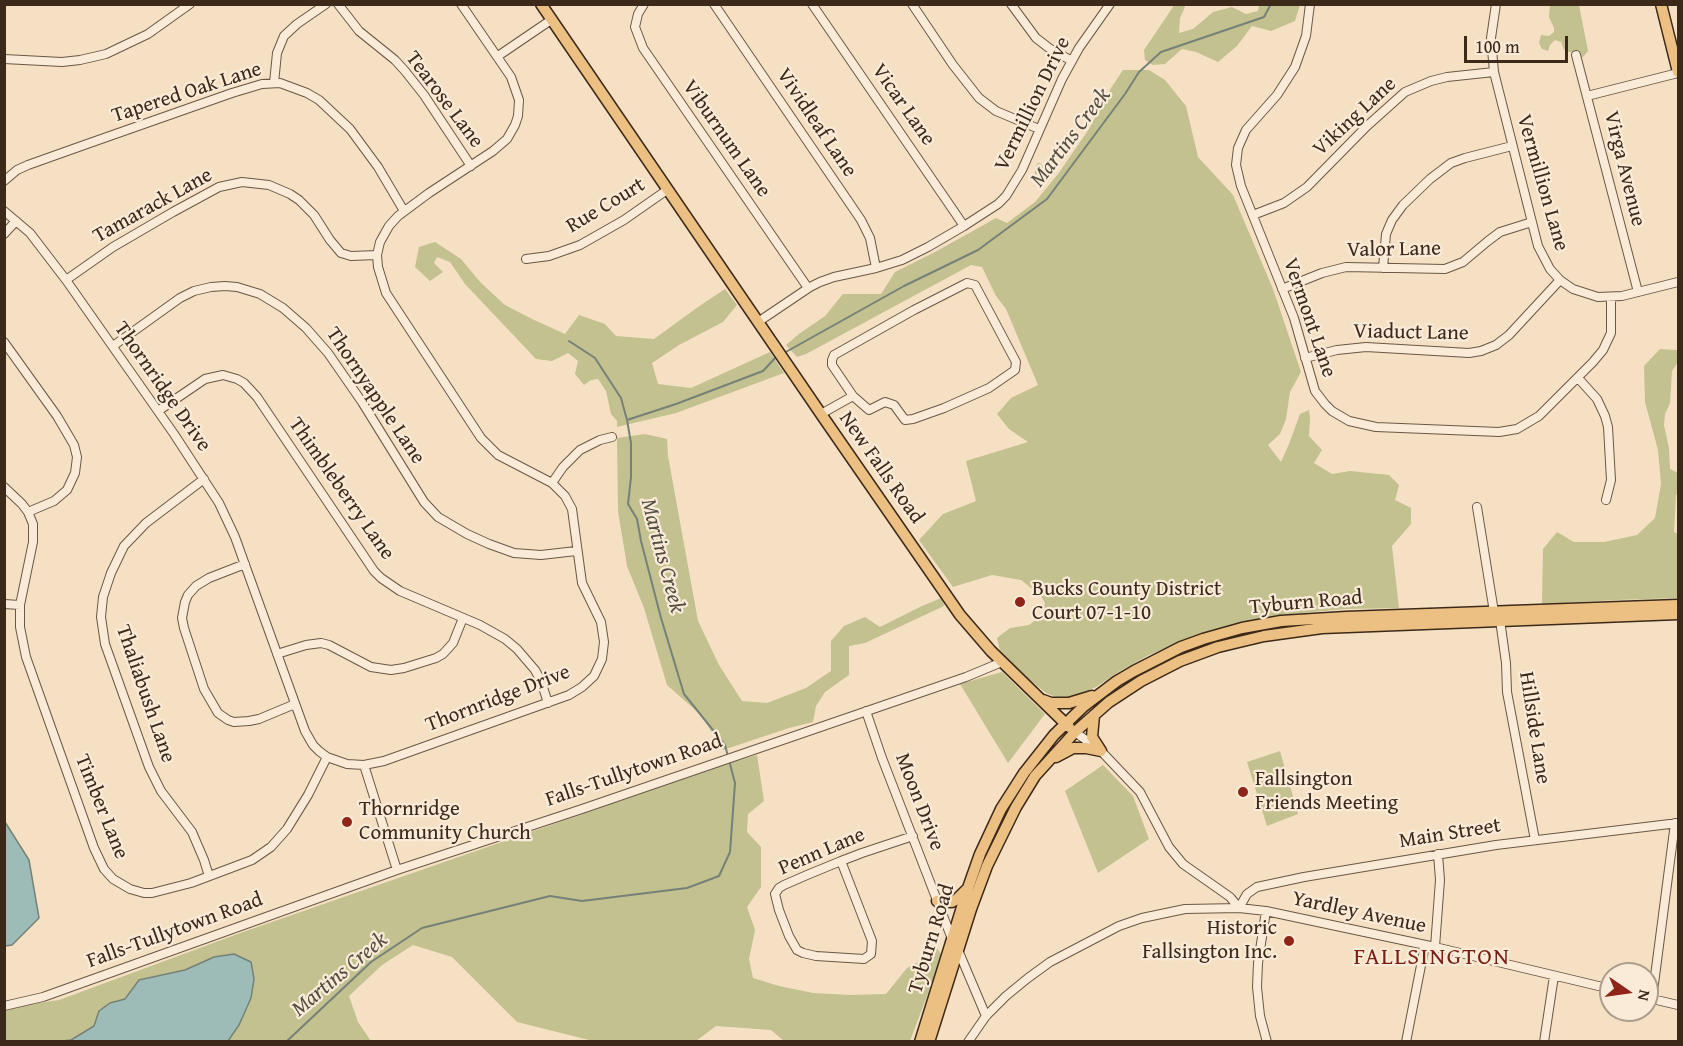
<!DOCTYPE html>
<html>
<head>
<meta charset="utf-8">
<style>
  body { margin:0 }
  #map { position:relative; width:1683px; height:1046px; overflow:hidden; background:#f6e0c3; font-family:"Gentium Book Plus",serif }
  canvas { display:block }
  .frame { position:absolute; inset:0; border:6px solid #3c2919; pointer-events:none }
  .north { position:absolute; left:1599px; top:962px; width:60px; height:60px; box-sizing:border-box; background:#f9ebd8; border:2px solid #ad9d8c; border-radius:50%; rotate:103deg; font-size:16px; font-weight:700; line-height:24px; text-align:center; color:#3c2919 }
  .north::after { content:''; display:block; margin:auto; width:21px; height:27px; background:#8f2418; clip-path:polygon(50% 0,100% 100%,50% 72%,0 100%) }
  .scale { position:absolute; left:1464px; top:36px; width:104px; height:27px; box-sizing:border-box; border:3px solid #3c2919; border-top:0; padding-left:8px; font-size:18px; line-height:21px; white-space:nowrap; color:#3c2919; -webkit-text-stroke:4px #f9ebd8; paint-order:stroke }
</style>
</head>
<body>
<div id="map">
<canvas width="1683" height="1046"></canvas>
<div class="frame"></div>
<div class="north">N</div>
<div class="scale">100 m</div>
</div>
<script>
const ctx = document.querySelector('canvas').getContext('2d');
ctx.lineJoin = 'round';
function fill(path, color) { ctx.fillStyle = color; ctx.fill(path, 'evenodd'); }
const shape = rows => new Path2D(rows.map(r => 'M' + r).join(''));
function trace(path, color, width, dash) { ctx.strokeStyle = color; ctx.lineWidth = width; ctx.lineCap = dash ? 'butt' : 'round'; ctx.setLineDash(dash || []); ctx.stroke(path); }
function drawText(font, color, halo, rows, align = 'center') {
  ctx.font = font + ' "Gentium Book Plus",serif'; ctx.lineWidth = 4.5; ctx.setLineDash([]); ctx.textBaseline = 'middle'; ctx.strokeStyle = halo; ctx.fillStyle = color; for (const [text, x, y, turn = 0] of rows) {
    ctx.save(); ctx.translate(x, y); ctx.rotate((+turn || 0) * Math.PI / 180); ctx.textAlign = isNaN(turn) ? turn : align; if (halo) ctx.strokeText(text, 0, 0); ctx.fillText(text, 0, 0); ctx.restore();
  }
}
const green = shape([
  [1175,4,1183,5,1185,7,1180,18,1179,33,1193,29,1213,12,1232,7,1246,14,1258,11,1259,5,1300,5,1295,21,1271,31,1252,26,1237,46,1218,62,1196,52,1182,49,1165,64,1153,65,1145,60,1144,50],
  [1550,5,1579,5,1588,51,1583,57,1564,50,1561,42,1555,40,1550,45,1548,51,1542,49,1539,43,1541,35,1549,36,1554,32,1554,28,1549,17],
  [1123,70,1149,70,1165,80,1186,106,1198,157,1233,195,1273,289,1301,372,1290,392,1286,419,1280,434,1268,445,1281,462,1289,444,1300,414,1309,410,1310,418,1309,436,1322,450,1314,463,1332,474,1350,471,1389,475,1399,485,1395,500,1411,508,1411,524,1392,546,1399,608,1345,609,1270,616,1231,625,1193,636,1149,655,1120,671,1096,687,1077,695,1060,699,1046,693,1024,675,1000,651,997,638,1010,628,1029,625,1041,616,1045,603,1041,596,1021,580,992,575,953,587,919,540,943,514,976,501,966,461,1028,442,1009,429,997,414,1011,398,1038,385,1006,309,996,296,982,267,971,265,806,354,797,357,786,345,799,334,825,316,843,294,881,294,895,272,937,251,996,218,1007,223,1035,202,1058,174,1089,129,1111,88],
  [1037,163,1040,163,1049,173,1047,176,1038,180,1034,176],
  [435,242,461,259,481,283,505,305,532,319,565,334,579,315,605,324,616,336,654,339,698,307,725,289,737,305,723,322,679,345,652,363,658,384,691,388,770,352,784,373,676,413,617,427,617,421,611,414,606,391,598,379,591,380,584,385,575,374,578,361,568,353,552,361,536,359,465,284,450,262,437,257,434,263,443,272,430,281,415,267,419,247],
  [1660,349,1677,350,1678,352,1678,362,1672,371,1670,403,1665,414,1664,425,1669,448,1670,469,1678,473,1678,493,1676,495,1674,532,1678,534,1678,598,1616,600,1542,604,1543,549,1557,532,1574,542,1604,542,1637,535,1655,518,1661,484,1658,450,1645,402,1644,366],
  [645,434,667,439,668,456,698,621,719,665,742,701,767,703,806,688,831,671,831,641,844,626,865,617,880,627,922,606,941,598,943,601,944,606,865,643,849,646,849,675,825,692,816,706,813,722,789,728,723,750,701,715,667,685,644,608,627,566,618,511,617,438],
  [1002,672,1045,714,1008,763,960,684],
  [1280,751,1298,814,1267,826,1247,762],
  [757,755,764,801,748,814,747,832,761,847,761,887,747,907,755,930,749,959,753,978,779,986,813,993,851,995,886,994,907,968,928,957,937,948,942,956,910,1041,784,1041,771,1030,716,1026,696,1041,593,1041,517,1022,452,957,413,945,382,965,349,996,358,1022,371,1041,228,1041,239,1025,251,998,214,957,185,970,139,980,125,999,110,1003,94,1026,71,1040,5,1041,5,1008,59,1000,243,932,729,763],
  [1103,765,1133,796,1149,839,1098,873,1065,791]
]);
const water = shape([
  [5,822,29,860,39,918,12,945,5,946,5,822],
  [234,954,251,962,254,979,251,998,239,1025,228,1041,62,1041,71,1040,94,1026,99,1011,110,1003,125,999,139,980,185,970,214,957,234,954]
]);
const stream = shape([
  [569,341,595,358,621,398,627,420],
  [784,353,904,286,978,250,1047,199,1125,94,1139,72,1161,52,1264,17,1271,4],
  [286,1042,371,962,422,928,550,896,582,901,687,888,719,876,730,852,735,783,725,745,684,694,661,618,641,541,637,519,628,504,631,477,631,443,627,420,676,404,763,371,776,357]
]);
const minor = shape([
  [338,4,359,31,395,60,405,71,424,95,471,166],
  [644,4,638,14,635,27,643,48,808,288],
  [714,4,861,220,870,238,876,268],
  [812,4,964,226],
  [912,4,953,65,979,98,996,111,1039,129],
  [1011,4,1036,38,1049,48,1072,61],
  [1310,4,1306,36,1295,67,1277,95,1246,130,1238,148,1236,165,1241,186,1294,318,1315,391,1325,404,1332,411,1349,421,1376,427,1499,432,1517,429,1539,416,1593,362,1603,350,1611,333,1611,297],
  [1496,4,1491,38,1494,72,1538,246,1550,269,1560,280,1573,289,1598,297,1622,296,1678,282],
  [1576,55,1638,292],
  [498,56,551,20],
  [4,59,62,62,80,60,106,54,148,34,190,4],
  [274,83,277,53,284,36,297,24,326,4],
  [1587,96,1678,73],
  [4,181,17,170,28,165,87,144,232,93,262,84,280,83,307,93,319,100,350,129,378,167,404,211],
  [4,211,30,233,66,280,174,434,219,503,235,537,305,731,313,745,319,751,327,757,347,764,364,765,384,761,569,695,582,687,594,676,602,659,604,642,601,622,582,583,572,509,565,496,552,483,498,455,481,438,386,293,378,267,377,255,380,242,389,226,398,216,429,193,493,151,507,139,515,125,518,116,519,100,511,77,461,4],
  [1253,215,1284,203,1307,187,1367,126,1405,92,1431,81,1447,77,1494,72],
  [4,234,16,221],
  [526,259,549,256,580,245,624,220,667,190],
  [1383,268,1386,234,1392,220,1403,205,1430,179,1451,163,1465,158,1512,146],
  [66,280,113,247,173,212,219,187,242,182,269,185,290,194,299,200,314,215,330,240,341,253,351,256,377,255],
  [967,283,975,285,1016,362,1015,370,989,388,944,408,913,419,905,420,894,405,885,402,869,410,853,396,832,365,832,360,834,355,914,310,967,283],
  [1282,289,1322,273,1346,267,1445,269,1463,262,1488,241,1500,232,1532,222],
  [758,322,810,287,820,282,834,277,876,268,902,260,928,247,964,226,998,204,1006,196,1022,170,1062,79,1079,48,1110,4],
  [4,342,57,416,74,445,77,457,75,473,67,490,54,501,28,512],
  [113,346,180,298,194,291,211,287,225,286,237,287,260,294,283,308,306,328,328,353,362,402,424,502,438,517,467,534,489,544,514,553,541,555,576,551],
  [1305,358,1337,350,1366,347,1469,353,1481,351,1496,345,1509,335,1560,280],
  [1578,378,1597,399,1605,416,1608,427,1611,480,1606,500],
  [158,411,205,379,223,375,237,379,244,383,257,397,374,571,381,578,400,591,480,625,505,639,517,649,535,670,541,681,548,703],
  [821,414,853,396],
  [204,479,146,523,124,546,111,573,103,597,101,617,105,644,149,767,161,791,192,832,204,860,209,876],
  [552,483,563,467,580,450,600,440,612,437],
  [4,487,22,504,28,512,33,524,33,542,20,605,20,627,26,657,94,848,104,869,113,879,130,889,144,893,152,893,191,883,252,860,271,847,287,829,308,795,327,757],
  [1477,507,1494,612],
  [245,564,209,578,196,586,188,595,185,602,182,618,184,628,204,689,218,713,228,720,234,722,249,721,259,719,295,704],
  [4,604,20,605],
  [1500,620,1506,663,1507,692,1535,840],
  [277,654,306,645,321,643,329,645,371,667,391,670,404,668,436,658,443,654,453,643,463,618],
  [866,711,882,758,952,939],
  [1075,732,1101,751,1140,792,1169,847,1183,864,1230,897,1239,908],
  [364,765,397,870],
  [841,861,872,941,871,954,864,959,816,956,803,953,797,950,789,936,779,910,775,894,779,888,784,885,807,875,841,861,862,853,913,836],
  [1239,908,1247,894,1257,887,1304,877,1496,845,1678,823],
  [1266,911,1258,963,1257,987,1260,1016,1267,1042],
  [1435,947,1440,880,1438,854],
  [958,950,986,1016],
  [1648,998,1678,1005],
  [1652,999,1675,823],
  [4,1006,43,997,397,870,582,809,966,677,1002,662],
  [968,1042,986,1016,1006,996,1028,978,1050,962,1119,926,1142,918,1185,909,1239,908,1266,911,1435,947,1611,989],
  [1406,1042,1425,945],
  [1544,1042,1554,976]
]);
const major = shape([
  [541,4,823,417,960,615,991,651,1069,727],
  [1661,4,1678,72],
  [1043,700,1051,703,1069,703,1092,696],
  [1094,715,1092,737,1101,751],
  [1056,757,1073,748,1086,748,1101,751],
  [937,901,952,902,957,899,966,890],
  [920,1042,968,888,980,854,1001,809,1024,773,1054,735,1084,706,1117,681,1134,671,1181,647,1203,639,1242,628,1281,621,1346,617,1678,605],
  [929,1042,971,909,987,866,1016,807,1035,776,1075,732,1109,702,1141,681,1180,661,1218,647,1264,636,1322,628,1678,614]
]);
const markers = [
  [1020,602,6,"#8f2418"],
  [1243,792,6,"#8f2418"],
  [347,822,6,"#8f2418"],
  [1289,941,6,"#8f2418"]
];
const streetNames = [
  ["Tapered Oak Lane",187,93,-18],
  ["Tearose Lane",444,100,53],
  ["Vermillion Drive",1033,104,-64],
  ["Vicar Lane",903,105,55],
  ["Viking Lane",1355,117,-43],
  ["Vividleaf Lane",816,123,56],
  ["Viburnum Lane",726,139,55],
  ["Virga Avenue",1624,169,76],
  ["Vermillion Lane",1542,183,74],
  ["Tamarack Lane",153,206,-29],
  ["Rue Court",606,206,-31],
  ["Valor Lane",1394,250,-1],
  ["Vermont Lane",1309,318,71],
  ["Viaduct Lane",1411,333,1],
  ["Thornridge Drive",162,387,55],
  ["Thornyapple Lane",375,396,56],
  ["New Falls Road",881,468,55],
  ["Thimbleberry Lane",341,489,55],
  ["Tyburn Road",1306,603,-5],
  ["Thaliabush Lane",145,694,71],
  ["Thornridge Drive",498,699,-21],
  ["Hillside Lane",1534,728,81],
  ["Falls-Tullytown Road",634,771,-19],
  ["Moon Drive",919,802,69],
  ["Timber Lane",101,807,68],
  ["Main Street",1450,834,-9],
  ["Penn Lane",822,852,-23],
  ["Yardley Avenue",1359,913,12],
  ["Falls-Tullytown Road",175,931,-20],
  ["Tyburn Road",932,939,-73]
];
const poiNames = [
  ["Bucks County District",1032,590],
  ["Court 07-1-10",1032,614],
  ["Fallsington",1255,780],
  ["Friends Meeting",1255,804],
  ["Thornridge",359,810],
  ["Community Church",359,834],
  ["Historic",1277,929,"right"],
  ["Fallsington Inc.",1277,953,"right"]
];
const waterNames = [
  ["Martins Creek",1071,138,-53],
  ["Martins Creek",662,556,75],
  ["Martins Creek",340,975,-40]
];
const quarterNames = [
  ["FALLSINGTON",1432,958]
];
fill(green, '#c2c18f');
fill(water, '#9dbcb8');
trace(water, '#768178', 1.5);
trace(stream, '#768178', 2);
trace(minor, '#6a5744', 10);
trace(major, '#3c2919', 13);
trace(minor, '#f9ebd8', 8);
trace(major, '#ebc082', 10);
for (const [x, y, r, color] of markers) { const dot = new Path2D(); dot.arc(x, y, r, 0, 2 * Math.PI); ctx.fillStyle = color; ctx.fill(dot); trace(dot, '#f9ebd8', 2); }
drawText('21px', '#3c2919', '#f9ebd8', streetNames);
drawText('21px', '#3c2919', '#f9ebd8', poiNames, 'left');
drawText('italic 22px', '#544e41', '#f9ebd8', waterNames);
ctx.letterSpacing = '1.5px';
drawText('24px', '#7a1f14', '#f9ebd8', quarterNames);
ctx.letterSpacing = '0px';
</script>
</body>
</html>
